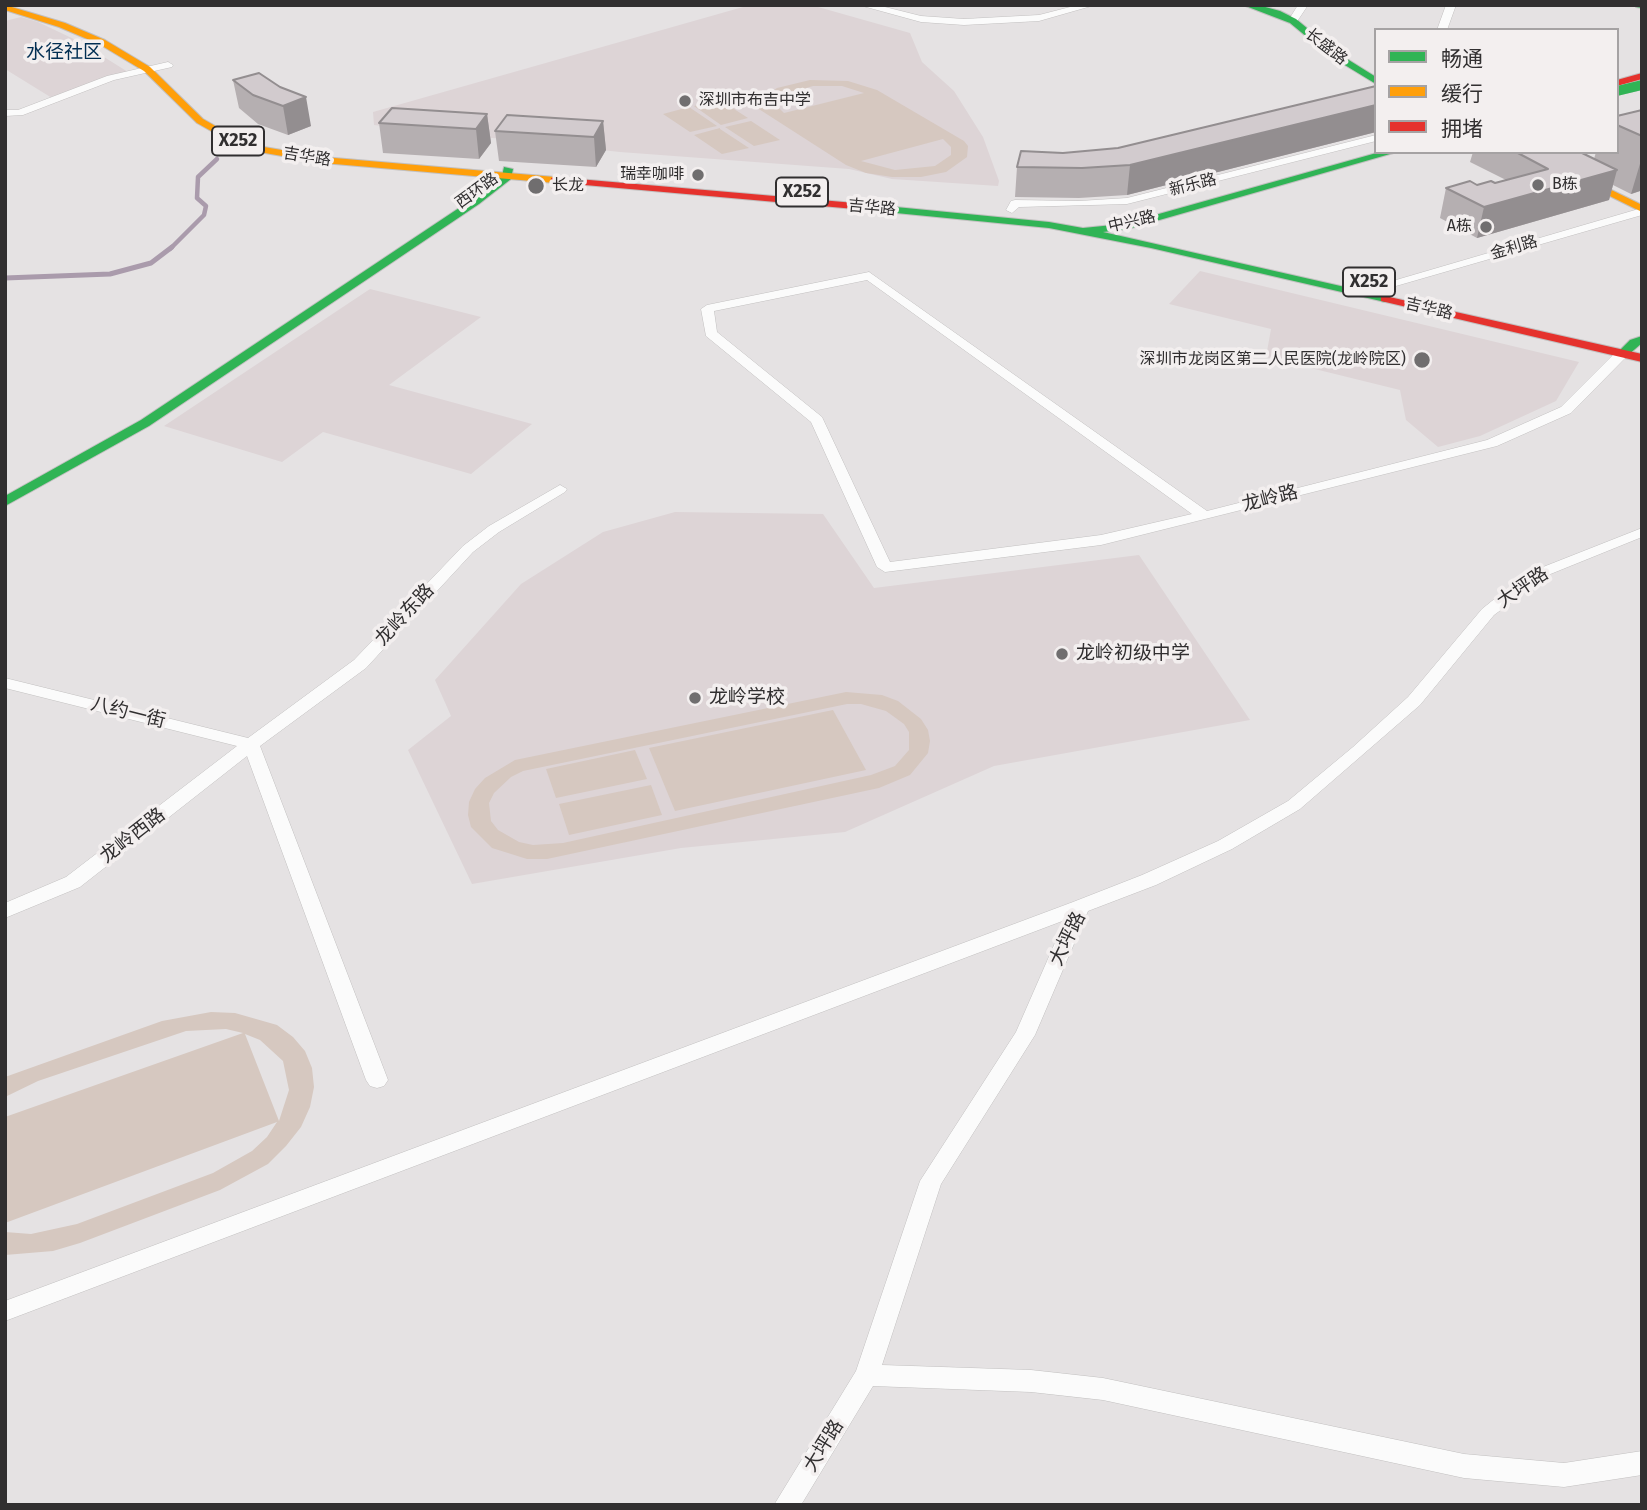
<!DOCTYPE html>
<html>
<head>
<meta charset="utf-8">
<style>
  body { margin:0 }
  #map { position:relative; width:1647px; height:1510px; overflow:hidden; background:#e5e2e3; font-family:"Fira Sans","Noto Sans SC",sans-serif }
  canvas { display:block }
  .frame { position:absolute; inset:0; border:7px solid #312f30; pointer-events:none }
  .legend { position:absolute; left:1374px; top:28px; width:245px; height:126px; box-sizing:border-box; background:#f3efef; border:2px solid #a5a2a3; margin:0; padding:9px 12px; list-style:none; font-size:21px; color:#312f30 }
  .legend li { display:flex; align-items:center; gap:14px; height:35px }
  .legend b { width:35px; border:2px solid #a5a2a3 }
</style>
</head>
<body>
<div id="map">
<canvas width="1647" height="1510"></canvas>
<div class="frame"></div>
<ul class="legend">
<li><b style="height:9px;background:#30b455"></b>畅通</li>
<li><b style="height:9px;background:#ff9f0a"></b>缓行</li>
<li><b style="height:9px;background:#e5322d"></b>拥堵</li>
</ul>
</div>
<script>
const ctx = document.querySelector('canvas').getContext('2d');
ctx.lineJoin = 'round';
function fill(path, color) { ctx.fillStyle = color; ctx.fill(path, 'evenodd'); }
const shape = rows => new Path2D(rows.map(r => 'M' + r).join(''));
function trace(path, color, width, dash) { ctx.strokeStyle = color; ctx.lineWidth = width; ctx.lineCap = dash ? 'butt' : 'round'; ctx.setLineDash(dash || []); ctx.stroke(path); }
function drawText(font, color, halo, rows, align = 'center') {
  ctx.font = font + ' "Fira Sans","Noto Sans SC",sans-serif'; ctx.lineWidth = 7; ctx.setLineDash([]); ctx.textBaseline = 'middle'; ctx.strokeStyle = halo; ctx.fillStyle = color; for (const [text, x, y, turn = 0] of rows) {
    ctx.save(); ctx.translate(x, y); ctx.rotate((+turn || 0) * Math.PI / 180); ctx.textAlign = isNaN(turn) ? turn : align; if (halo) ctx.strokeText(text, 0, 0); ctx.fillText(text, 0, 0); ctx.restore();
  }
}
const built = shape([
  [750,5,811,5,910,33,922,62,954,91,983,137,999,181,998,186,892,179,849,169,620,152,374,125,373,112],
  [21,17,38,22,80,42,128,72,52,98,5,69,5,21],
  [1200,271,1579,362,1556,401,1480,436,1438,447,1406,420,1400,390,1266,357,1271,329,1169,304],
  [370,289,481,317,389,385,532,424,471,474,323,432,282,462,164,426],
  [675,512,823,514,874,588,1139,555,1250,720,994,766,845,832,681,848,472,884,408,750,451,716,435,680,521,584,603,532]
]);
const green = shape([
  [810,80,848,81,877,90,964,141,968,146,967,157,946,172,921,177,892,177,866,173,846,165,737,95,750,92,762,99,777,88],
  [813,86,842,86,864,93,784,113,777,106,783,95],
  [943,139,951,147,951,155,935,166,895,170,861,161],
  [720,100,748,118,721,125,694,106],
  [689,107,717,126,690,132,663,114],
  [751,121,780,140,754,146,725,127],
  [720,128,720,129,749,148,722,154,694,135],
  [846,692,882,695,898,701,921,719,928,730,930,741,928,753,910,775,879,788,547,859,527,859,492,848,471,827,468,815,469,802,475,789,485,778,515,760],
  [847,704,861,704,886,711,904,724,909,732,909,750,895,766,871,775,563,843,533,845,519,842,498,830,491,821,489,803,494,793,511,777,523,771],
  [833,710,866,770,675,811,649,748],
  [635,750,647,779,556,798,546,769],
  [651,785,662,815,569,835,559,804],
  [211,1012,235,1013,277,1025,293,1037,305,1051,312,1068,314,1087,310,1107,301,1127,286,1146,268,1164,220,1190,80,1243,53,1251,5,1255,5,1232,31,1234,77,1224,213,1173,252,1151,267,1137,277,1122,5,1223,5,1117,243,1033,226,1029,186,1031,38,1081,5,1097,5,1077,162,1021],
  [245,1034,260,1040,283,1061,289,1090,279,1121]
]);
const streamFar1 = shape([
  [170,249,204,215,206,206,197,198,198,177,217,159]
]);
const stream = shape([
  [5,278,110,274,151,263,172,247]
]);
const street = shape([
  [859,5,877,5,921,16,964,19,1039,15,1078,5,1095,5,1039,21,964,25,921,22,859,5],
  [1298,5,1308,5,1296,23,1290,23,1288,21,1298,5],
  [1446,5,1456,5,1447,30,1437,30,1446,5],
  [168,62,173,65,172,67,114,80,23,115,5,116,5,110,18,110,107,76,168,62],
  [1376,135,1376,141,1127,204,1019,207,1012,213,1006,210,1011,201,1015,200,1079,201,1127,198,1376,135],
  [1642,208,1642,215,1389,288,1381,288,1379,285,1642,208],
  [869,272,1207,511,1487,440,1561,407,1618,350,1623,349,1630,353,1571,413,1497,446,1101,545,885,572,877,567,811,422,706,336,701,309,707,305,869,272],
  [867,280,1192,514,1101,535,890,562,822,417,717,332,714,311,867,280],
  [560,485,567,489,565,492,499,532,473,552,366,668,260,746,388,1080,384,1086,377,1088,370,1086,366,1080,247,756,80,887,5,918,5,903,66,877,237,746,5,688,5,678,248,738,354,660,463,546,489,526,560,485],
  [1642,528,1642,537,1548,575,1494,615,1420,705,1300,809,1232,849,1156,885,1088,911,1035,1035,941,1184,882,1365,1031,1370,1103,1378,1464,1454,1564,1463,1642,1451,1642,1475,1564,1487,1464,1478,1103,1400,1031,1392,873,1386,801,1505,774,1505,856,1371,920,1181,1016,1032,1065,920,5,1321,5,1301,1073,902,1142,875,1218,841,1288,801,1353,747,1408,697,1482,609,1513,584,1538,569,1642,528]
]);
const fast = shape([
  [1243,5,1258,5,1280,11,1296,19,1336,52,1376,77,1376,84,1330,56,1290,23,1243,5],
  [1635,5,1642,5,1642,8,1636,7,1635,5],
  [1380,152,1397,152,1128,229,1103,232,1389,297,1389,301,1385,302,1151,248,1049,228,855,209,850,206,855,203,1049,222,1083,228,1123,224,1380,152],
  [504,167,513,169,511,179,479,204,149,426,5,506,5,496,141,420,471,200,502,176,504,167],
  [1642,336,1642,343,1627,356,1619,356,1617,353,1630,340,1642,336]
]);
const slow = shape([
  [5,5,65,23,105,40,150,67,203,119,233,136,264,147,323,157,555,177,560,180,555,183,323,163,259,152,227,140,197,123,144,71,99,44,59,27,5,10,5,5],
  [1521,152,1534,152,1642,205,1642,212,1521,152]
]);
const jam = shape([
  [1642,73,1642,79,1617,86,1617,80,1642,73],
  [555,177,855,203,860,206,855,209,551,182,551,178,555,177],
  [1385,296,1642,354,1642,362,1381,301,1381,297,1385,296]
]);
const fastBridge = shape([
  [1617,91,1642,85]
]);
const wall = shape([
  [259,73,311,126,288,135,258,124,239,108,233,80],
  [1376,86,1376,132,1127,195,1079,198,1015,197,1017,167,1063,153,1118,148],
  [1642,110,1642,192,1640,191,1631,194,1613,185,1609,200,1477,238,1440,218,1446,188,1495,183,1506,180,1470,162,1473,152,1564,152,1594,159,1596,152,1617,152,1617,116],
  [487,114,491,143,479,159,383,153,379,123],
  [603,121,606,150,596,167,499,161,495,131]
]);
const shadedWall = shape([
  [306,97,311,126,288,135,283,106],
  [1376,105,1376,132,1127,195,1130,165],
  [487,114,491,143,479,159,476,129],
  [603,121,606,150,596,167,594,137],
  [1642,157,1642,186,1640,191,1631,194],
  [1617,170,1609,200,1477,238,1484,207]
]);
const building = shape([
  [259,73,280,87,306,97,283,106,253,95,233,80,259,73],
  [1376,86,1376,105,1130,165,1082,168,1017,167,1021,151,1063,153,1118,148,1376,86],
  [392,108,487,114,476,129,379,123,392,108],
  [1642,110,1642,136,1617,125,1617,116,1642,110],
  [507,115,603,121,594,137,495,131,507,115],
  [1516,152,1566,153,1580,152,1617,170,1484,207,1446,188,1470,181,1477,185,1491,181,1495,183,1548,169,1516,152]
]);
const markers = [
  [685,101,7,"#706e6f"],
  [698,175,7,"#706e6f"],
  [1538,185,7,"#706e6f"],
  [536,186,9,"#706e6f"],
  [1486,227,7,"#706e6f"],
  [1422,360,9,"#706e6f"],
  [1062,654,7,"#706e6f"],
  [695,698,7,"#706e6f"]
];
const farStreetnames = [
  ["长盛路",1326,47,38],
  ["吉华路",307,157,9],
  ["新乐路",1193,185,-14],
  ["西环路",477,191,-36],
  ["吉华路",872,208,5],
  ["中兴路",1132,222,-13],
  ["金利路",1514,248,-16],
  ["吉华路",1429,309,13]
];
const farPoinames = [
  ["深圳市布吉中学",699,101],
  ["瑞幸咖啡",684,175,"right"],
  ["B栋",1552,185],
  ["长龙",552,186],
  ["A栋",1472,227,"right"],
  ["深圳市龙岗区第二人民医院(龙岭院区)",1406,360,"right"]
];
const shields = [
  [238,141,52],
  [802,192,52],
  [1369,282,52]
];
const shieldNames = [
  ["X252",238,141],
  ["X252",802,192],
  ["X252",1369,282]
];
const farQuarternames = [
  ["水径社区",64,53]
];
const streetNames = [
  ["龙岭路",1270,499,-14],
  ["大坪路",1523,588,-34],
  ["龙岭东路",405,615,-47],
  ["八约一街",128,713,14],
  ["龙岭西路",133,836,-38],
  ["大坪路",1068,939,-64],
  ["大坪路",824,1446,-58]
];
const poiNames = [
  ["龙岭初级中学",1076,654],
  ["龙岭学校",709,698]
];
fill(built, '#ddd4d6');
fill(green, '#d6c8c0');
trace(streamFar1, '#aa9bac', 4.5);
trace(stream, '#aa9bac', 5);
trace(street, '#c2c0c0', 1);
trace(fast, '#c2c0c0', 2);
trace(slow, '#c2c0c0', 2);
trace(jam, '#c2c0c0', 2);
fill(street, '#fbfbfb');
fill(fast, '#30b455');
fill(slow, '#ff9f0a');
fill(jam, '#e5322d');
trace(fastBridge, '#c2c0c0', 10, []);
trace(fastBridge, '#30b455', 10);
fill(wall, '#b5afb1');
fill(shadedWall, '#938e90');
fill(building, '#d2cbce');
trace(building, '#938e90', 2);
for (const [x, y, r, color] of markers) { const dot = new Path2D(); dot.arc(x, y, r, 0, 2 * Math.PI); ctx.fillStyle = color; ctx.fill(dot); trace(dot, '#f3efef', 2.5); }
drawText('16px', '#312f30', '#f3efef', farStreetnames);
drawText('16px', '#312f30', '#f3efef', farPoinames, 'left');
for (const [x, y, w] of shields) { const box = new Path2D(); box.roundRect(x - w / 2, y - 14.5, w, 29, 5); ctx.fillStyle = '#f3efef'; ctx.fill(box); trace(box, '#312f30', 2); }
drawText('bold 18px', '#312f30', null, shieldNames);
drawText('19px', '#012e52', '#f3efef', farQuarternames);
drawText('19px', '#312f30', '#f3efef', streetNames);
drawText('19px', '#312f30', '#f3efef', poiNames, 'left');
</script>
</body>
</html>
